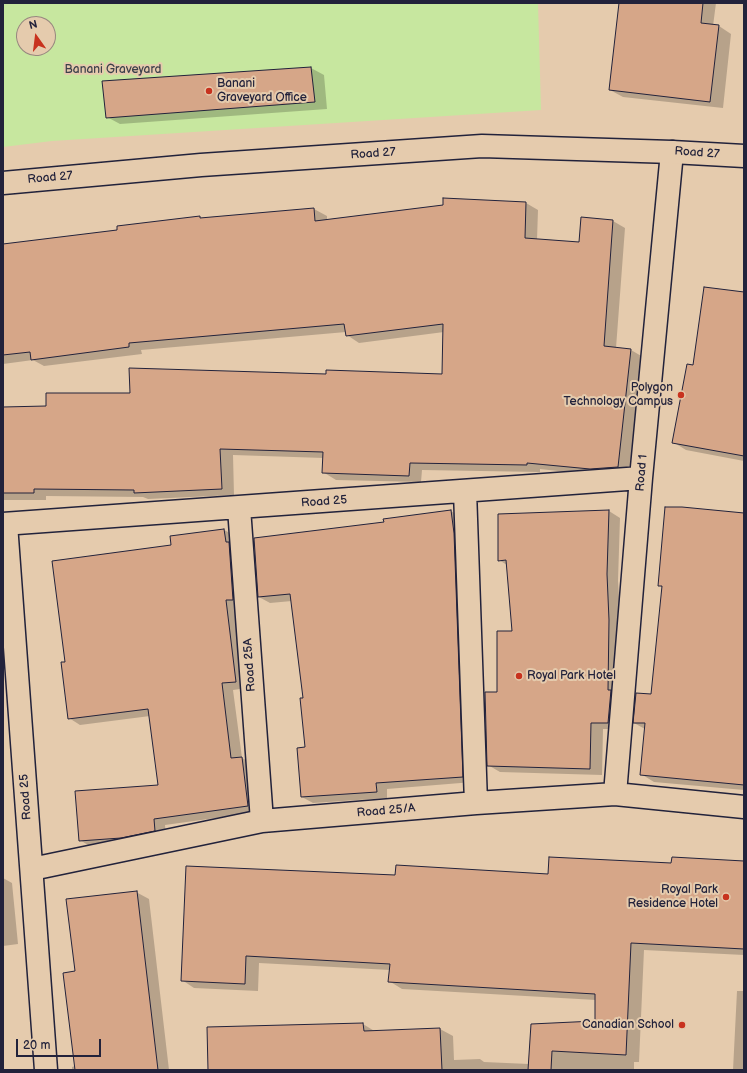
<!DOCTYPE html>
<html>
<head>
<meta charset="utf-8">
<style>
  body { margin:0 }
  #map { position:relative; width:747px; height:1073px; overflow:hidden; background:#e5cbad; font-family:"Balsamiq Sans",sans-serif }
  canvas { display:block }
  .frame { position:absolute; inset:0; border:4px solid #22223b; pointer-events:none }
  .north { position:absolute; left:16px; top:16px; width:40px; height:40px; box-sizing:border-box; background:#e5cbad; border:1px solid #97877f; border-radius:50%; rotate:346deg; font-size:11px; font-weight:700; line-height:16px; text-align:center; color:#22223b }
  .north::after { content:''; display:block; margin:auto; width:14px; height:18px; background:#c8321e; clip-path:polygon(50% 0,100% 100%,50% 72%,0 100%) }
  .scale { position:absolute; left:16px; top:1039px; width:85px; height:18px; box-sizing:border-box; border:2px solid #22223b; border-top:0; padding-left:5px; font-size:12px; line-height:14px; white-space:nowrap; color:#22223b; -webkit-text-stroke:3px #e5cbad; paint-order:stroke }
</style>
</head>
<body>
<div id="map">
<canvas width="747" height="1073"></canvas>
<div class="frame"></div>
<div class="north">N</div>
<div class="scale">20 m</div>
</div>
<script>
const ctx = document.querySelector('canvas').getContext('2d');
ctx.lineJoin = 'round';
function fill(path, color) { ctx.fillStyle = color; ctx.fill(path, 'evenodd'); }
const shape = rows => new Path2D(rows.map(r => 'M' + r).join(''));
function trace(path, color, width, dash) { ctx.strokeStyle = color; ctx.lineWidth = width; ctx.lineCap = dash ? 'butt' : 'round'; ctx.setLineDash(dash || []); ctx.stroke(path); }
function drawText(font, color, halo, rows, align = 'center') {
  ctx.font = font + ' "Balsamiq Sans",sans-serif'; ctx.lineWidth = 4; ctx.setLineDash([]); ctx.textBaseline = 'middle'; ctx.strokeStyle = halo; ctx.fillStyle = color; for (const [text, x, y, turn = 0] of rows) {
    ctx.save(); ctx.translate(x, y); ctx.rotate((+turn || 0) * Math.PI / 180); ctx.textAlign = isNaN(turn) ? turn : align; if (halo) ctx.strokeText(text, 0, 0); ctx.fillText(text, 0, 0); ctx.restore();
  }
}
const green = shape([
  [3,3,538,3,541,110,52,141,3,147],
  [24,24,48,24,48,48,24,48]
]);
const shadow = shape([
  [620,3,716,3,713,26,719,26,731,34,723,108,623,97,610,90],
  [311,68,324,75,327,109,120,124,107,117,103,81],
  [444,199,526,203,538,210,537,240,580,243,613,221,625,228,616,348,631,350,643,357,630,474,603,476,540,469,540,472,422,470,421,482,336,480,323,472,324,458,233,455,234,495,148,499,143,497,46,496,46,500,3,500,3,408,47,407,131,394,327,375,443,375,444,332,359,343,347,335,346,332,141,350,142,354,44,366,33,360,3,364,3,243,6,245,118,231,199,217,203,219,314,209,327,216,327,220,444,206],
  [744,293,744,461,686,450,673,442,694,366],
  [451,511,462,518,473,782,387,789,387,798,313,803,302,797,306,748,304,698,292,601,270,603,259,597,385,523],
  [609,511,620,518,618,581,621,628,620,729,603,729,602,775,500,772,488,765,498,692,513,632,507,565,499,560],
  [744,514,744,790,654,782,641,774,645,729,634,723,652,695,663,588,659,585],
  [224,530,236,536,247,688,233,690,242,758,253,764,259,812,165,825,166,837,91,847,80,840,159,786,150,716,80,725,69,718,66,663,172,546],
  [744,862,744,955,644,950,639,1062,634,1062,634,1070,209,1070,363,1024,376,1032,440,1029,453,1036,454,1060,480,1059,484,1062,529,1064,596,1022,596,1000,402,989,389,981,390,970,259,963,258,991,194,988,182,980,396,876,549,875,672,864],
  [3,878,12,883,18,944,3,946],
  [136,892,149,899,169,1070,72,1070,72,1067,75,1066,76,972],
  [737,991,744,991,744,1070,733,1070]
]);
const building = shape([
  [619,3,703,3,701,23,719,25,710,102,609,90,619,3],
  [311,67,315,102,106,118,102,81,311,67],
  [443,198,526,202,525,238,579,242,581,217,613,220,604,346,631,349,618,467,590,469,527,463,527,465,410,463,409,476,322,473,323,452,220,449,222,489,134,493,134,490,34,489,34,493,3,493,3,407,46,406,46,393,130,393,129,368,326,374,326,370,442,374,443,324,346,336,344,324,129,343,129,347,31,360,30,352,3,355,3,244,117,230,117,226,200,216,200,218,314,208,315,221,443,205,443,198],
  [704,287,744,292,744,456,672,443,687,364,693,365,704,287],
  [665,507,682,507,744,513,744,785,640,775,645,723,633,723,636,693,651,694,662,586,658,586,665,507],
  [451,510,454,533,463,777,376,783,377,792,301,797,297,748,305,747,300,698,303,698,290,594,258,597,254,538,384,522,383,519,451,510],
  [609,510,607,574,609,620,608,690,611,690,608,723,591,723,590,769,487,766,485,692,497,692,497,631,512,631,506,560,498,561,498,514,609,510],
  [224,529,226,542,229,542,233,600,226,600,236,682,222,683,231,758,242,757,248,806,154,819,155,831,121,838,79,841,75,791,158,785,148,709,68,719,61,662,65,662,52,561,171,545,170,536,224,529],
  [549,857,671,863,672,857,744,861,744,949,631,943,626,1055,552,1051,551,1070,528,1070,531,1024,595,1021,595,994,388,982,390,964,246,956,245,984,181,981,186,866,395,875,396,865,548,874,549,857],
  [137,891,158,1070,75,1070,63,973,75,971,66,899,137,891],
  [363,1023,364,1031,440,1028,442,1070,208,1070,207,1027,363,1023]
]);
const minor = shape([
  [465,491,476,803],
  [239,508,262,821],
  [3,524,641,478],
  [6,524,46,1070],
  [615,794,641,478,672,152],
  [32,869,262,821,476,803,615,794,744,807]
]);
const tertiary = shape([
  [3,183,201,165,482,146,672,152,744,156]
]);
const markers = [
  [209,91,4,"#c8321e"],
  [681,395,4,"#c8321e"],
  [519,676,4,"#c8321e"],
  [726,897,4,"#c8321e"],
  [682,1025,4,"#c8321e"]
];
const parkNames = [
  ["Banani Graveyard",113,70]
];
const poiNames = [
  ["Banani",217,84,"left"],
  ["Graveyard Office",217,98,"left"],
  ["Polygon",673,388],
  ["Technology Campus",673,402],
  ["Royal Park Hotel",527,676,"left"],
  ["Royal Park",718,890],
  ["Residence Hotel",718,904],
  ["Canadian School",674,1025]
];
const streetNames = [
  ["Road 27",697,153,4],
  ["Road 27",373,154,-4],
  ["Road 27",50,178,-5],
  ["Road 1",642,473,-85],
  ["Road 25",324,502,-4],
  ["Road 25A",250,665,-94],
  ["Road 25",26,797,-94],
  ["Road 25/A",386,811,-5]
];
fill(green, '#c7e79f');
fill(shadow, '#0003');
fill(building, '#d6a688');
trace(building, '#22223b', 1);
trace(minor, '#22223b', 25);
trace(tertiary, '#22223b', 25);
trace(minor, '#e5cbad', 22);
trace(tertiary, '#e5cbad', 22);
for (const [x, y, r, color] of markers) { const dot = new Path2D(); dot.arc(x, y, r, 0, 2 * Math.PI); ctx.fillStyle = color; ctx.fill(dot); trace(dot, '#e5cbad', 1.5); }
drawText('12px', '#3b404a', '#e5cbad', parkNames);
drawText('12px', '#22223b', '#e5cbad', poiNames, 'right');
drawText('12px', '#22223b', '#e5cbad', streetNames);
</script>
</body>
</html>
